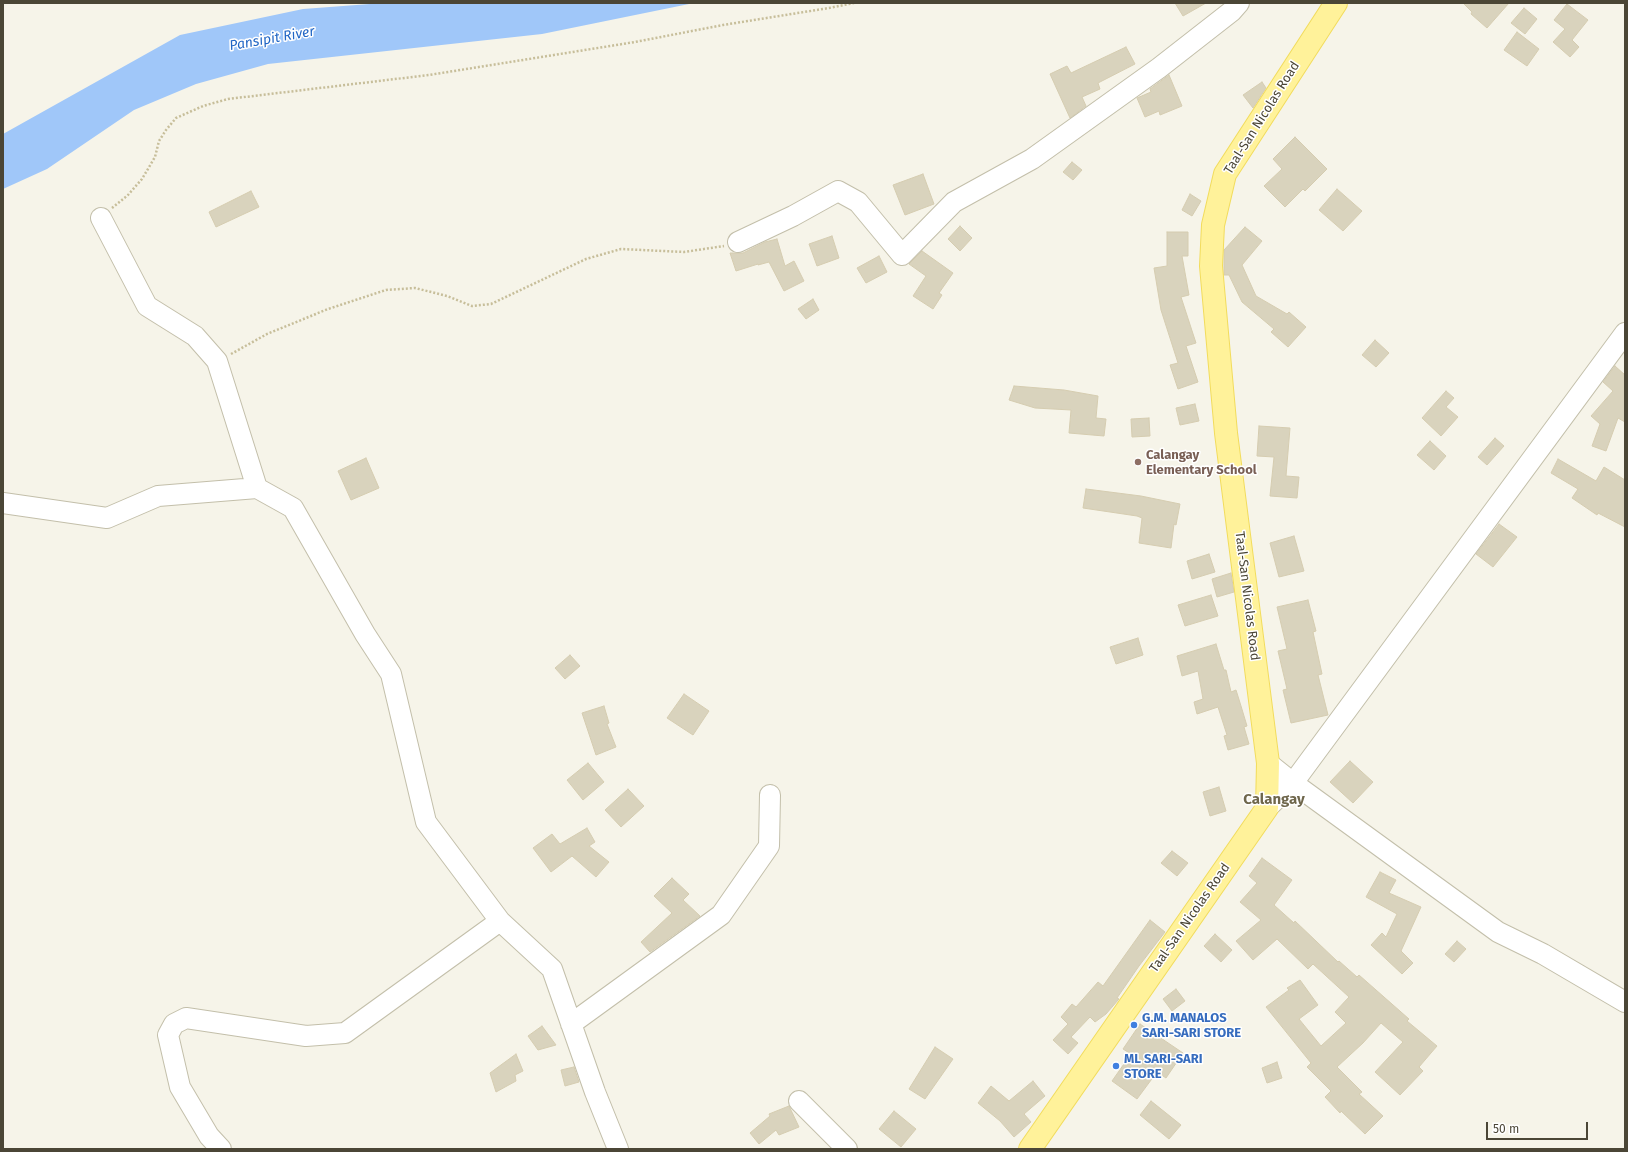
<!DOCTYPE html>
<html>
<head>
<meta charset="utf-8">
<style>
  body { margin:0 }
  #map { position:relative; width:1628px; height:1152px; overflow:hidden; background:#f6f4e9; font-family:"Fira Sans",sans-serif }
  canvas { display:block }
  .frame { position:absolute; inset:0; border:4px solid #4b4636; pointer-events:none }
  .scale { position:absolute; left:1486px; top:1122px; width:102px; height:18px; box-sizing:border-box; border:2px solid #4b4636; border-top:0; padding-left:5px; font-size:12px; line-height:14px; white-space:nowrap; color:#4b4636; -webkit-text-stroke:3px #fff; paint-order:stroke }
</style>
</head>
<body>
<div id="map">
<canvas width="1628" height="1152"></canvas>
<div class="frame"></div>
<div class="scale">50 m</div>
</div>
<script>
const ctx = document.querySelector('canvas').getContext('2d');
ctx.lineJoin = 'round';
function fill(path, color) { ctx.fillStyle = color; ctx.fill(path, 'evenodd'); }
const shape = rows => new Path2D(rows.map(r => 'M' + r).join(''));
function trace(path, color, width, dash) { ctx.strokeStyle = color; ctx.lineWidth = width; ctx.lineCap = dash ? 'butt' : 'round'; ctx.setLineDash(dash || []); ctx.stroke(path); }
function drawText(font, color, halo, rows, align = 'center') {
  ctx.font = font + ' "Fira Sans",sans-serif'; ctx.lineWidth = 3; ctx.setLineDash([]); ctx.textBaseline = 'middle'; ctx.strokeStyle = halo; ctx.fillStyle = color; for (const [text, x, y, turn = 0] of rows) {
    ctx.save(); ctx.translate(x, y); ctx.rotate((+turn || 0) * Math.PI / 180); ctx.textAlign = isNaN(turn) ? turn : align; if (halo) ctx.strokeText(text, 0, 0); ctx.fillText(text, 0, 0); ctx.restore();
  }
}
const water = shape([
  [383,3,694,3,542,34,268,64,196,84,134,110,47,169,3,189,3,134,180,35,303,9]
]);
const building = shape([
  [1175,3,1206,3,1183,16,1175,3],
  [1463,3,1509,3,1487,28,1471,14,1472,12,1463,3],
  [1567,4,1588,20,1572,40,1579,47,1570,57,1553,42,1565,29,1554,20,1567,4],
  [1524,8,1537,19,1525,34,1511,23,1524,8],
  [1517,32,1539,49,1527,66,1504,50,1517,32],
  [1126,47,1135,64,1098,83,1100,89,1082,97,1086,106,1070,118,1050,74,1067,66,1071,73,1126,47],
  [1169,75,1182,106,1160,115,1159,111,1145,117,1137,98,1151,92,1150,89,1169,75],
  [1262,82,1266,88,1253,108,1243,95,1262,82],
  [1295,137,1327,169,1305,191,1303,189,1285,207,1264,186,1282,169,1273,159,1295,137],
  [1072,162,1082,170,1073,180,1063,172,1072,162],
  [923,174,934,204,905,215,893,185,923,174],
  [1337,189,1362,211,1343,231,1319,210,1337,189],
  [251,191,259,207,216,227,209,212,251,191],
  [1190,194,1201,201,1192,216,1182,210,1190,194],
  [960,226,972,238,960,251,948,239,960,226],
  [1245,227,1262,241,1242,265,1256,296,1287,314,1289,312,1306,327,1288,347,1271,332,1274,329,1242,302,1229,275,1224,275,1224,250,1245,227],
  [1167,232,1188,232,1188,256,1182,256,1189,295,1181,297,1196,343,1186,346,1198,382,1178,389,1170,365,1178,363,1161,310,1154,268,1167,266,1167,232],
  [832,236,839,258,817,266,809,244,832,236],
  [777,239,785,266,794,261,804,281,784,291,769,262,758,265,758,264,736,271,730,253,743,253,765,242,777,239],
  [922,251,953,273,939,293,942,295,933,309,913,296,926,276,909,264,922,251],
  [879,256,887,272,866,283,857,268,879,256],
  [813,299,819,310,806,319,798,309,813,299],
  [1375,340,1389,353,1376,367,1362,355,1375,340],
  [1615,366,1625,375,1625,422,1618,418,1606,451,1592,446,1600,424,1591,416,1613,391,1603,382,1615,366],
  [1014,386,1064,390,1098,396,1096,418,1106,419,1104,436,1069,433,1071,410,1035,408,1009,400,1014,386],
  [1446,391,1454,398,1446,407,1458,417,1441,436,1422,418,1446,391],
  [1195,404,1199,421,1180,425,1176,408,1195,404],
  [1149,418,1150,436,1132,437,1131,419,1149,418],
  [1259,426,1290,428,1286,476,1299,477,1297,498,1270,496,1274,457,1257,456,1259,426],
  [1495,438,1504,446,1487,465,1478,457,1495,438],
  [1430,441,1446,456,1434,470,1417,455,1430,441],
  [366,458,379,488,351,500,338,471,366,458],
  [1558,459,1596,481,1604,467,1625,480,1625,527,1598,513,1597,515,1572,498,1578,489,1551,473,1558,459],
  [1086,489,1141,496,1180,504,1176,525,1174,524,1171,548,1139,543,1142,518,1137,516,1083,508,1086,489],
  [1499,524,1517,537,1493,567,1476,554,1499,524],
  [1294,536,1304,571,1279,577,1270,543,1294,536],
  [1209,554,1215,572,1192,579,1187,561,1209,554],
  [1231,573,1234,592,1217,597,1212,579,1231,573],
  [1211,595,1218,616,1185,626,1178,605,1211,595],
  [1308,600,1316,631,1313,632,1322,674,1318,675,1328,715,1291,723,1283,690,1287,689,1278,651,1287,649,1277,607,1308,600],
  [1138,638,1143,655,1116,664,1110,647,1138,638],
  [1216,644,1224,670,1226,670,1231,692,1236,690,1241,706,1247,726,1244,727,1249,744,1228,750,1224,736,1227,735,1218,707,1197,714,1194,702,1203,699,1198,671,1182,676,1177,656,1216,644],
  [570,655,580,666,565,679,555,668,570,655],
  [684,694,709,711,693,735,667,718,684,694],
  [604,706,609,723,607,724,616,747,596,755,582,713,604,706],
  [1350,761,1373,782,1353,803,1330,782,1350,761],
  [588,763,604,782,583,800,567,780,588,763],
  [1219,787,1226,811,1210,816,1203,792,1219,787],
  [628,789,644,806,621,827,605,810,628,789],
  [587,828,595,842,589,846,609,862,596,877,572,856,551,872,533,848,552,834,560,844,587,828],
  [1172,851,1188,863,1177,876,1161,863,1172,851],
  [1262,858,1292,880,1274,905,1294,923,1295,921,1338,962,1339,961,1357,977,1359,975,1409,1019,1407,1021,1437,1046,1419,1067,1423,1071,1400,1095,1375,1072,1403,1042,1381,1023,1363,1043,1337,1067,1362,1092,1359,1094,1383,1116,1365,1134,1341,1111,1340,1113,1325,1097,1331,1091,1307,1067,1311,1063,1266,1007,1289,990,1287,988,1300,980,1318,1005,1299,1019,1321,1046,1346,1023,1335,1012,1349,997,1313,964,1308,969,1277,939,1253,960,1236,941,1261,920,1240,902,1257,883,1249,876,1262,858],
  [1380,872,1396,880,1389,893,1421,907,1401,951,1413,963,1402,974,1371,945,1382,933,1386,937,1397,914,1366,897,1380,872],
  [672,878,689,894,683,900,700,916,650,952,641,942,672,913,654,896,672,878],
  [1150,920,1165,932,1139,966,1117,998,1119,999,1106,1014,1095,1022,1090,1017,1071,1037,1078,1043,1068,1054,1053,1040,1068,1024,1061,1017,1072,1004,1076,1007,1098,982,1103,986,1150,920],
  [1215,934,1232,950,1221,962,1204,946,1215,934],
  [1457,941,1466,949,1454,962,1445,954,1457,941],
  [1176,989,1185,1001,1172,1011,1163,999,1176,989],
  [1140,1024,1183,1053,1166,1078,1157,1072,1137,1099,1112,1081,1131,1054,1123,1049,1140,1024],
  [542,1026,556,1045,538,1050,528,1036,542,1026],
  [935,1047,953,1059,925,1099,909,1089,935,1047],
  [516,1054,523,1071,515,1075,516,1081,496,1092,490,1073,516,1054],
  [1277,1062,1282,1078,1267,1083,1262,1068,1277,1062],
  [574,1067,579,1082,565,1086,561,1070,574,1067],
  [1033,1081,1045,1096,1024,1114,1031,1122,1014,1137,1000,1121,978,1103,991,1086,1009,1101,1033,1081],
  [1151,1101,1181,1125,1169,1139,1140,1115,1151,1101],
  [789,1106,799,1127,779,1135,776,1130,759,1144,750,1133,770,1116,769,1114,789,1106],
  [894,1111,916,1129,901,1147,879,1129,894,1111]
]);
const path = shape([
  [112,208,128,195,142,179,155,157,159,141,166,130,176,118,203,106,228,99,429,75,635,42,723,25,829,8,854,3],
  [231,354,267,334,328,309,386,290,415,288,447,296,472,306,491,304,586,259,621,249,684,252,724,246]
]);
const minor = shape([
  [101,218,147,306,195,336,217,361,257,488,293,508,365,634,391,674,426,822,500,921,552,969,595,1092,618,1149],
  [738,242,793,216,838,191,858,202,902,255,954,202,1032,159,1159,68,1232,11,1239,3],
  [3,503,107,518,158,496,257,488],
  [1268,763,1293,783,1498,932,1543,954,1625,1002],
  [1267,808,1293,783,1625,333],
  [571,1024,721,915,769,846,770,795],
  [799,1101,847,1149],
  [221,1149,209,1136,180,1087,168,1035,174,1024,186,1018,306,1036,345,1033,500,921]
]);
const major = shape([
  [1030,1149,1267,808,1268,763,1226,433,1211,266,1213,225,1225,174,1336,3]
]);
const markers = [
  [1138,462,4,"#8d6e63"],
  [1134,1025,4,"#3f7fe0"],
  [1116,1066,4,"#3f7fe0"]
];
const streetNames = [
  ["Taal-San Nicolas Road",1262,118,-58],
  ["Taal-San Nicolas Road",1247,596,83],
  ["Taal-San Nicolas Road",1190,918,-55]
];
const educationNames = [
  ["Calangay",1146,455],
  ["Elementary School",1146,470]
];
const shopNames = [
  ["G.M. MANALOS",1142,1018],
  ["SARI-SARI STORE",1142,1033],
  ["ML SARI-SARI",1124,1059],
  ["STORE",1124,1074]
];
const waterNames = [
  ["Pansipit River",272,39,-10]
];
const quarterNames = [
  ["Calangay",1274,800]
];
fill(water, '#a0c7f9');
fill(building, '#d9d3bd');
trace(building, '#d5ccb0', 1);
trace(minor, '#c3bfaa', 22);
trace(major, '#f2dc5c', 24);
trace(path, '#c7be9a', 2.5, [2, 2]);
trace(minor, '#fff', 20);
trace(major, '#fff29a', 22);
for (const [x, y, r, color] of markers) { const dot = new Path2D(); dot.arc(x, y, r, 0, 2 * Math.PI); ctx.fillStyle = color; ctx.fill(dot); trace(dot, '#fff', 1.5); }
drawText('13px', '#4b4636', '#fff', streetNames);
drawText('bold 13px', '#785e54', '#fff', educationNames, 'left');
drawText('bold 13px', '#366cbe', '#fff', shopNames, 'left');
drawText('italic 14px', '#2166c5', '#fff', waterNames);
drawText('bold 15px', '#6f674c', '#fff', quarterNames);
</script>
</body>
</html>
